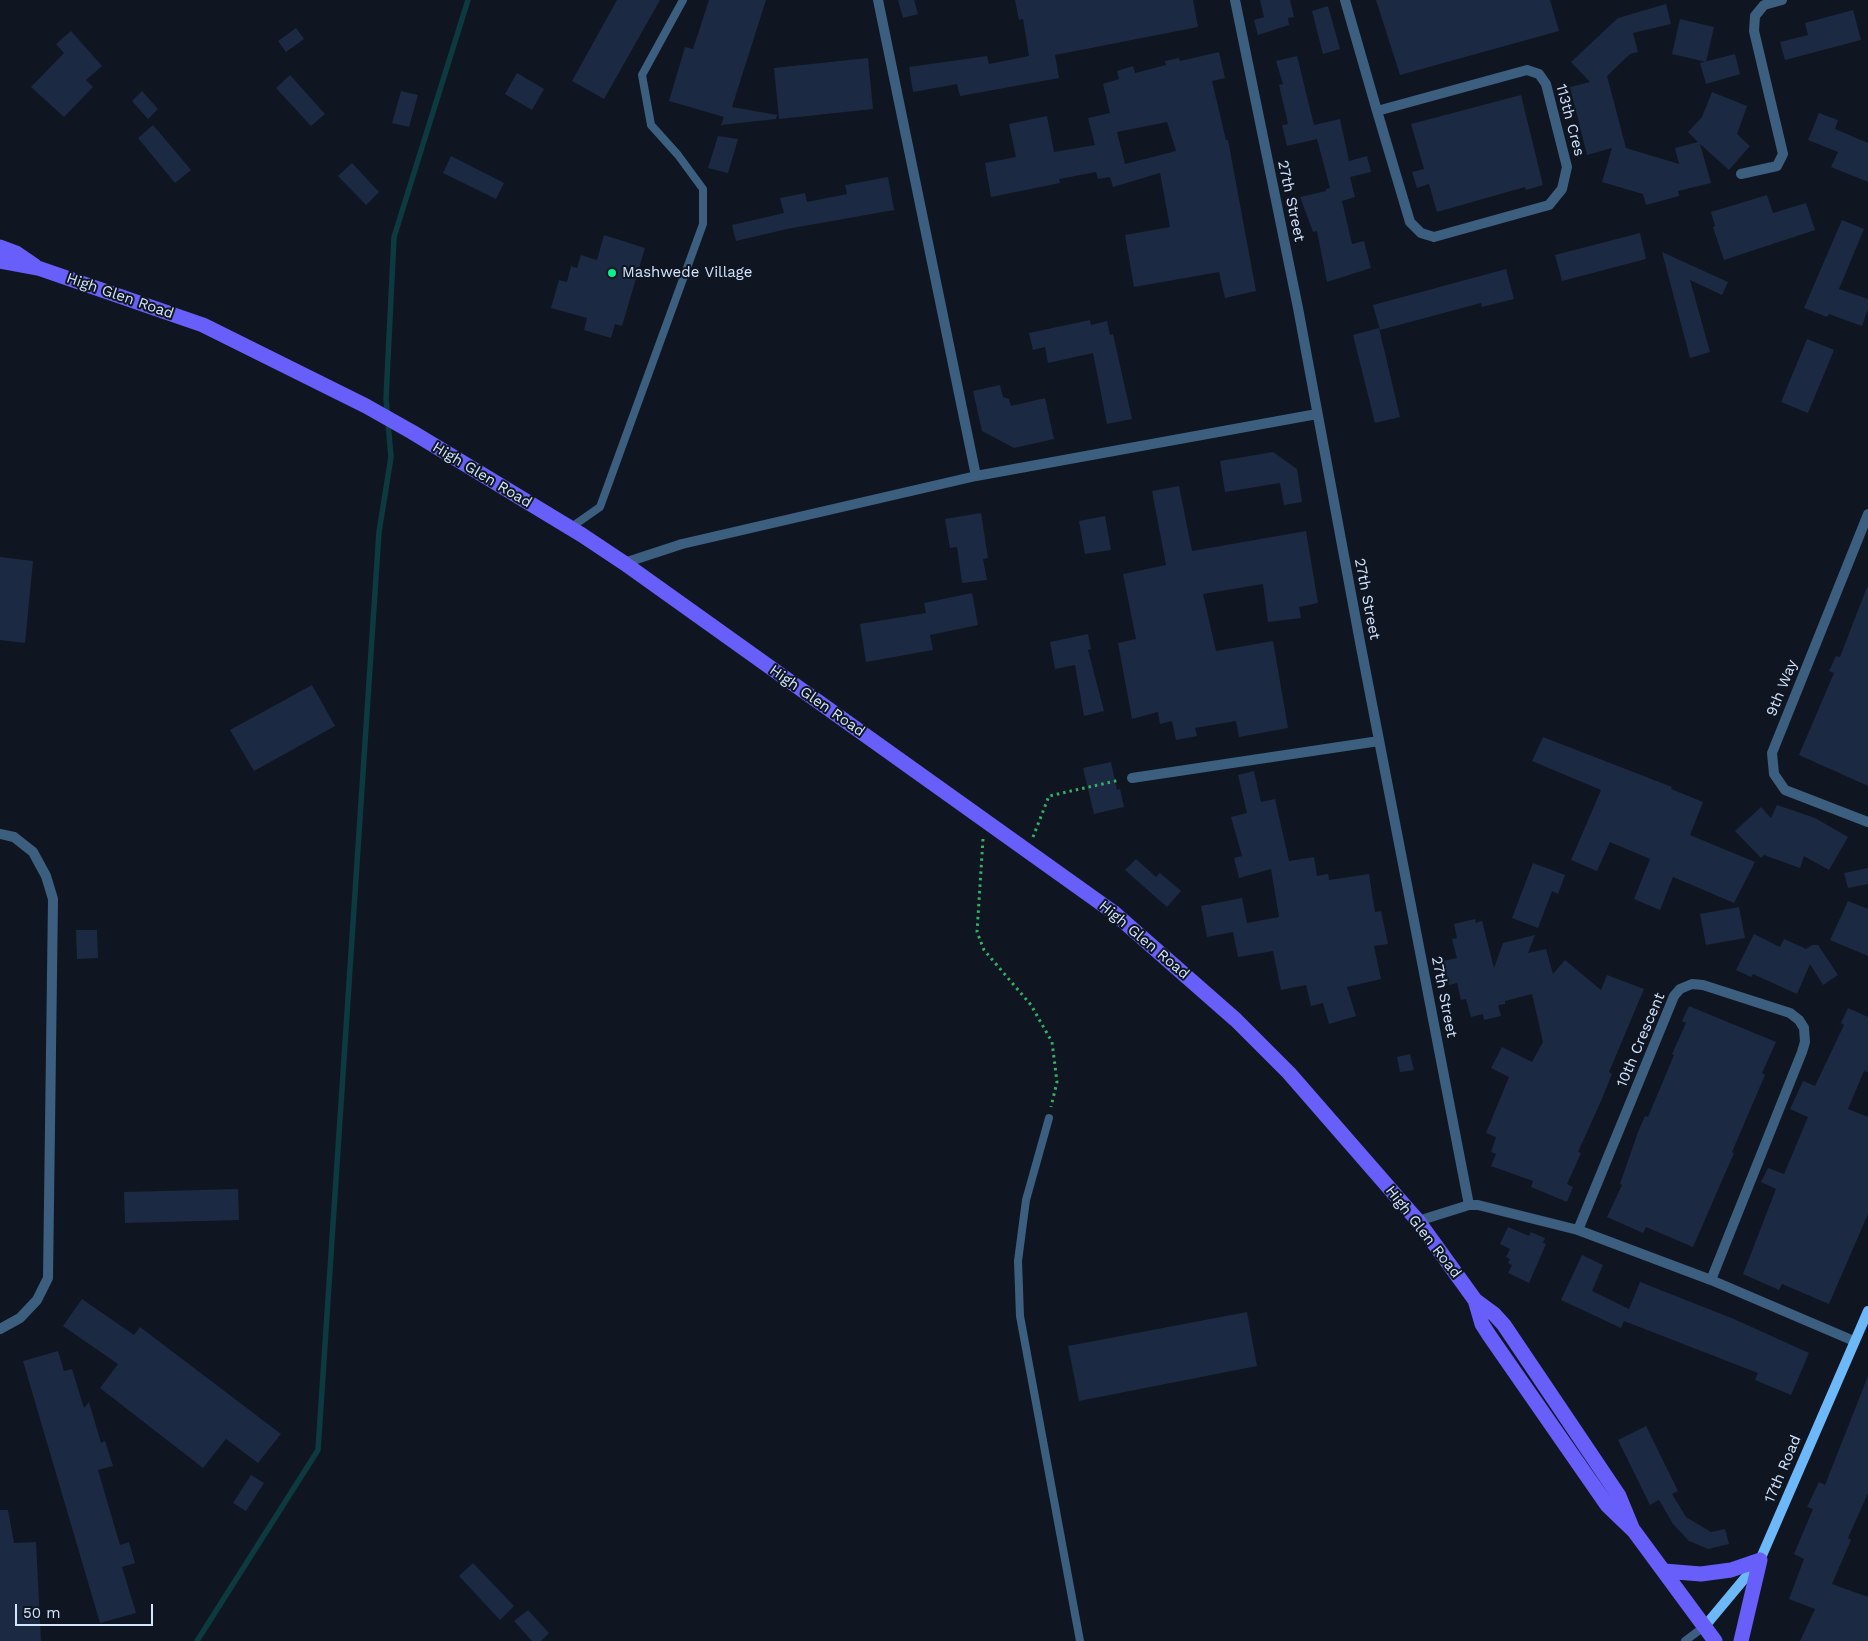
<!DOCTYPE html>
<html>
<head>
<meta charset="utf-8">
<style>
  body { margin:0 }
  #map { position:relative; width:1868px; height:1641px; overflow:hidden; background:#0f1622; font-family:"Work Sans",sans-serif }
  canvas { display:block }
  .scale { position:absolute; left:15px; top:1604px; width:138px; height:22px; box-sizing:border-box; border:2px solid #d2e5fd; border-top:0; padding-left:6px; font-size:15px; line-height:18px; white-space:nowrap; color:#d2e5fd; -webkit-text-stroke:4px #0f1622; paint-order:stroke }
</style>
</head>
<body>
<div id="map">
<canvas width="1868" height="1641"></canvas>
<div class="scale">50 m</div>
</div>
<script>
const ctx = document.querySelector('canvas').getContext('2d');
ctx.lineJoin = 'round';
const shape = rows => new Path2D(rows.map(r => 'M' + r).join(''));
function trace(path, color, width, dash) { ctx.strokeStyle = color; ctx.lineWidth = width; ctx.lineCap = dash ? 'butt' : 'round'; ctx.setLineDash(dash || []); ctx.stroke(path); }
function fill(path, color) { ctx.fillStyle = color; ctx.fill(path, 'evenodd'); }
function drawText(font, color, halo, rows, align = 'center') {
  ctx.font = font + ' "Work Sans",sans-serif'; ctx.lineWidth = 4; ctx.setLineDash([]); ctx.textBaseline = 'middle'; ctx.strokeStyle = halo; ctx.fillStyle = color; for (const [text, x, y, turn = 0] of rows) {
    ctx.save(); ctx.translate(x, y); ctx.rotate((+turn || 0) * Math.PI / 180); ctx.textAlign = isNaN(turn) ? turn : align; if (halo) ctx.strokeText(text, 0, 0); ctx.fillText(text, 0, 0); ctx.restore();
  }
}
const stream = shape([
  [197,1641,318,1450,379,532,391,457,386,399,394,237,468,0]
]);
const building = shape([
  [617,0,660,0,604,99,572,81],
  [709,0,766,0,732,107,777,115,776,119,721,125,724,117,669,101,685,47,693,49],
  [898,0,914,0,918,14,903,18],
  [1015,0,1193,0,1198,27,1055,55,1059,78,960,96,957,84,913,92,909,67,987,56,989,64,1029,56,1023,19,1019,20],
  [1260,0,1290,0,1294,17,1288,18,1289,25,1258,35,1254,20,1264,17],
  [1376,0,1550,0,1559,31,1400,75],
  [1666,4,1671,24,1633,33,1638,52,1630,54,1607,76,1626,148,1679,164,1675,148,1698,142,1688,132,1702,117,1712,92,1747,106,1737,134,1750,146,1729,170,1700,144,1711,183,1678,191,1679,196,1646,205,1643,194,1602,182,1612,148,1587,155,1570,87,1590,82,1571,62,1618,18],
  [1328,6,1340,49,1323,54,1312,11],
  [1853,10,1861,40,1785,60,1780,42,1808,35,1805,23],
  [1680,19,1714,27,1706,62,1672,54],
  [296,28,304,39,286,52,278,41],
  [71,31,102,66,86,80,93,87,64,117,31,87,64,53,56,44],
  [1219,52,1225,78,1212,81,1226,140,1228,140,1256,291,1225,298,1219,272,1134,287,1125,235,1170,227,1160,173,1113,187,1110,177,1098,179,1096,172,1059,179,1060,183,991,197,985,163,1016,157,1009,124,1047,116,1054,152,1095,145,1088,118,1110,113,1103,84,1119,79,1117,71,1133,66,1135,73,1166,65,1165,61,1179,58,1180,61],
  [1167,122,1176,151,1125,164,1117,132],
  [1735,54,1740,74,1706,84,1700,63],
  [1297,56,1314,125,1340,119,1349,161,1367,156,1371,172,1350,177,1355,197,1342,201,1352,244,1364,241,1371,268,1327,282,1317,231,1313,232,1300,197,1326,191,1326,189,1330,188,1317,139,1287,146,1282,125,1288,124,1279,85,1283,84,1276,61],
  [868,58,873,109,779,119,774,68],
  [517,73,544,89,532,110,505,94],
  [290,75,325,114,311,126,276,88],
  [142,91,158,109,148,119,132,101],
  [401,91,418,95,409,127,392,123],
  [1521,95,1543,185,1526,190,1525,187,1437,212,1429,184,1417,188,1412,172,1424,169,1411,124],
  [1819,113,1838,120,1835,129,1868,143,1868,182,1831,167,1838,152,1808,140],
  [153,125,191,170,175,183,138,138],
  [718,136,738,139,728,173,708,168],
  [451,156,504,183,496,199,443,173],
  [352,163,379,192,366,205,338,176],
  [888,177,894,210,787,229,736,241,732,225,784,213,780,198,805,193,807,202,847,194,845,185],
  [1767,195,1773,213,1806,203,1815,230,1724,260,1713,227,1715,226,1711,212],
  [1842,220,1864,229,1839,289,1868,299,1868,309,1862,326,1829,314,1827,317,1804,308],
  [1640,233,1646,259,1562,281,1555,255],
  [604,235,645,248,622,326,615,324,611,338,584,330,587,318,551,308,559,280,567,282,571,266,577,268,581,255,597,260],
  [1662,252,1728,282,1722,295,1690,280,1710,352,1690,358],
  [1506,269,1514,299,1482,307,1481,303,1380,330,1373,305],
  [1090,320,1091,325,1107,321,1110,335,1113,334,1132,419,1107,424,1093,353,1048,363,1045,347,1033,350,1029,333],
  [1379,328,1400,417,1375,423,1353,335],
  [1807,339,1834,350,1808,413,1781,402],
  [1000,385,1003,397,1009,399,1011,406,1045,398,1054,439,1014,448,982,431,973,391],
  [1273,452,1297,469,1302,502,1284,505,1280,483,1225,492,1220,461],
  [1179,486,1192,551,1306,531,1318,603,1299,607,1301,618,1268,622,1263,584,1203,594,1216,651,1273,641,1288,728,1239,737,1236,721,1195,728,1197,736,1176,740,1172,721,1160,724,1158,712,1132,719,1118,643,1136,639,1123,574,1166,565,1152,491],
  [981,513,988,558,983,559,987,580,962,583,957,547,950,548,945,519],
  [1105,516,1111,550,1085,554,1079,521],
  [0,557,33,561,25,643,0,640],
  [1867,587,1868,588,1868,786,1799,755,1834,673,1829,671,1836,656,1840,657],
  [972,593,978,625,930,635,933,650,866,662,860,624,926,613,924,603],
  [1088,634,1091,649,1088,650,1104,711,1084,716,1075,665,1055,669,1050,642],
  [312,685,335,726,254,771,230,730],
  [1543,737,1672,787,1671,789,1703,802,1690,835,1755,862,1734,903,1673,877,1660,910,1634,899,1650,859,1610,842,1597,871,1571,860,1601,790,1532,761],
  [1111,762,1117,790,1120,789,1124,807,1094,814,1083,768],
  [1254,771,1261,802,1275,799,1289,861,1314,857,1317,876,1328,874,1329,880,1369,874,1375,912,1381,911,1388,944,1374,946,1381,979,1347,987,1356,1016,1329,1024,1323,1003,1311,1006,1306,985,1281,990,1273,951,1238,957,1233,932,1207,937,1201,906,1242,898,1247,923,1279,917,1271,869,1239,878,1234,858,1242,856,1231,817,1247,813,1238,775],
  [1777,805,1815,818,1848,837,1829,870,1804,856,1800,868,1764,855,1761,858,1735,831,1761,807,1771,818],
  [1136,859,1156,877,1160,873,1181,891,1167,907,1125,870],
  [1533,863,1565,875,1558,894,1552,891,1538,928,1512,918],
  [1868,868,1868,884,1848,888,1844,873],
  [1848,901,1868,909,1868,956,1830,940],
  [1739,907,1745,938,1706,945,1700,914],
  [1475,919,1476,923,1482,921,1494,968,1503,943,1535,935,1528,953,1546,949,1553,974,1565,960,1601,990,1607,975,1644,989,1609,1072,1612,1074,1601,1101,1578,1152,1581,1153,1567,1184,1573,1187,1567,1202,1531,1187,1533,1181,1491,1166,1496,1154,1491,1152,1496,1137,1486,1133,1509,1077,1491,1068,1502,1047,1532,1062,1543,1042,1532,994,1505,1001,1505,1004,1498,1005,1501,1016,1484,1020,1483,1014,1471,1017,1466,999,1461,1000,1457,983,1449,985,1443,961,1457,958,1452,939,1457,938,1454,924],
  [76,930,97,930,98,958,77,959],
  [1754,934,1780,947,1784,939,1806,949,1812,945,1818,945,1838,975,1823,985,1810,964,1797,994,1753,974,1751,977,1736,970],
  [1689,1006,1776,1042,1762,1073,1765,1075,1732,1152,1734,1153,1693,1247,1646,1227,1643,1233,1607,1217,1622,1185,1620,1184,1638,1132,1645,1116,1648,1117,1674,1055,1672,1054,1686,1023,1682,1021],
  [1848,1008,1868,1017,1868,1072,1864,1071,1848,1109,1868,1117,1868,1214,1829,1304,1782,1284,1779,1290,1743,1274,1776,1189,1761,1182,1768,1168,1784,1174,1808,1117,1790,1109,1803,1081,1815,1086,1844,1025,1841,1023],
  [1410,1054,1414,1070,1400,1072,1397,1057],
  [238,1189,239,1220,125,1223,124,1192],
  [1508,1227,1529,1236,1531,1232,1545,1238,1543,1243,1546,1244,1529,1283,1508,1273,1512,1265,1508,1263,1510,1259,1506,1257,1510,1249,1500,1244],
  [1582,1255,1603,1265,1592,1291,1629,1309,1640,1282,1734,1319,1809,1353,1791,1395,1755,1380,1758,1373,1727,1361,1624,1321,1621,1328,1561,1300],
  [82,1299,134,1335,140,1327,281,1434,258,1463,226,1439,203,1468,100,1388,118,1364,63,1326],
  [1247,1312,1257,1366,1079,1401,1068,1346],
  [58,1351,64,1371,72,1369,84,1408,89,1402,101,1443,105,1441,113,1466,98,1470,120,1545,129,1542,135,1563,122,1567,136,1613,100,1623,23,1361],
  [1868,1376,1868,1493,1848,1538,1851,1540,1832,1584,1868,1597,1868,1641,1800,1641,1815,1609,1789,1599,1804,1559,1794,1554,1813,1509,1807,1507,1819,1482,1825,1485],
  [1646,1426,1678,1491,1672,1494,1686,1517,1711,1532,1725,1529,1729,1544,1708,1549,1689,1541,1673,1524,1659,1500,1650,1505,1618,1440],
  [251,1475,264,1483,246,1511,233,1503],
  [0,1510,8,1510,14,1543,36,1542,41,1641,0,1641],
  [473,1563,514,1606,500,1620,459,1576],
  [528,1610,549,1633,541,1641,532,1641,514,1621]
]);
const path = shape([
  [1033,837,1049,796,1120,780],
  [983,839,977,932,984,950,1031,1005,1052,1042,1057,1082,1051,1107]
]);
const lane = shape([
  [570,528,600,507,703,224,703,189,678,155,651,125,642,75,683,0],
  [1049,1118,1026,1200,1018,1261,1020,1316,1080,1641],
  [1685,1641,1705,1626]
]);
const street = shape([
  [878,0,976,476],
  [1235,0,1298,308,1360,642,1469,1205],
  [1345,0,1377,111,1410,222,1421,233,1434,237,1549,205,1562,189,1567,167,1546,84,1539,74,1527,70,1377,111],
  [1741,174,1777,166,1783,154,1754,31,1755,16,1764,5,1782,0],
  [1868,514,1772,753,1774,774,1785,790,1868,822],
  [624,563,682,544,976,476,1317,414],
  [1132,778,1379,741],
  [0,834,14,837,33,852,46,876,53,899,48,1278,37,1300,20,1318,0,1329],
  [1418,1221,1469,1205,1478,1205,1578,1230,1711,1280,1854,1341],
  [1578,1230,1674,996,1680,989,1692,984,1703,985,1790,1013,1799,1020,1804,1028,1805,1042,1802,1052,1711,1280]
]);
const secondary = shape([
  [1705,1626,1760,1560,1868,1311]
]);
const primary = shape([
  [0,247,16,253,35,266],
  [0,261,38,268,203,325,366,406,412,432,582,535,624,563,1113,912,1236,1020,1289,1073,1418,1221,1475,1300,1482,1324,1489,1335,1607,1505,1634,1531,1715,1641],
  [1475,1300,1494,1314,1504,1325,1619,1496,1633,1530],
  [1664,1571,1701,1574,1731,1570,1760,1560],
  [1741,1641,1760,1560]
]);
const markers = [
  [612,273,5,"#0af187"]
];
const streetNames = [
  ["113th Cres",1570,120,75],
  ["27th Street",1291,201,78],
  ["High Glen Road",120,296,19],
  ["High Glen Road",482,475,31],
  ["27th Street",1367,599,79],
  ["9th Way",1782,688,-68],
  ["High Glen Road",817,701,35],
  ["High Glen Road",1144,940,40],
  ["27th Street",1444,997,79],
  ["10th Crescent",1641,1040,-67],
  ["High Glen Road",1423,1232,52],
  ["17th Road",1783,1469,-67]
];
const poiNames = [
  ["Mashwede Village",622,273]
];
trace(stream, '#0c3a3e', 5.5);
fill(building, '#1c2942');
trace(path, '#33b063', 3, [2.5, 4]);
trace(lane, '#3c5f7f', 8);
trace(street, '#3c5f7f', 10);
trace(secondary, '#6db8f9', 10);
trace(primary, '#685ef9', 15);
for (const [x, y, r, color] of markers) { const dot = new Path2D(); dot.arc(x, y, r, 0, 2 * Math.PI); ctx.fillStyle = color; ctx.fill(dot); trace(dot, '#0f1622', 2); }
drawText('15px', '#d2e5fd', '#0f1622', streetNames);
drawText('15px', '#d2e5fd', '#0f1622', poiNames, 'left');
</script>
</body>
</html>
